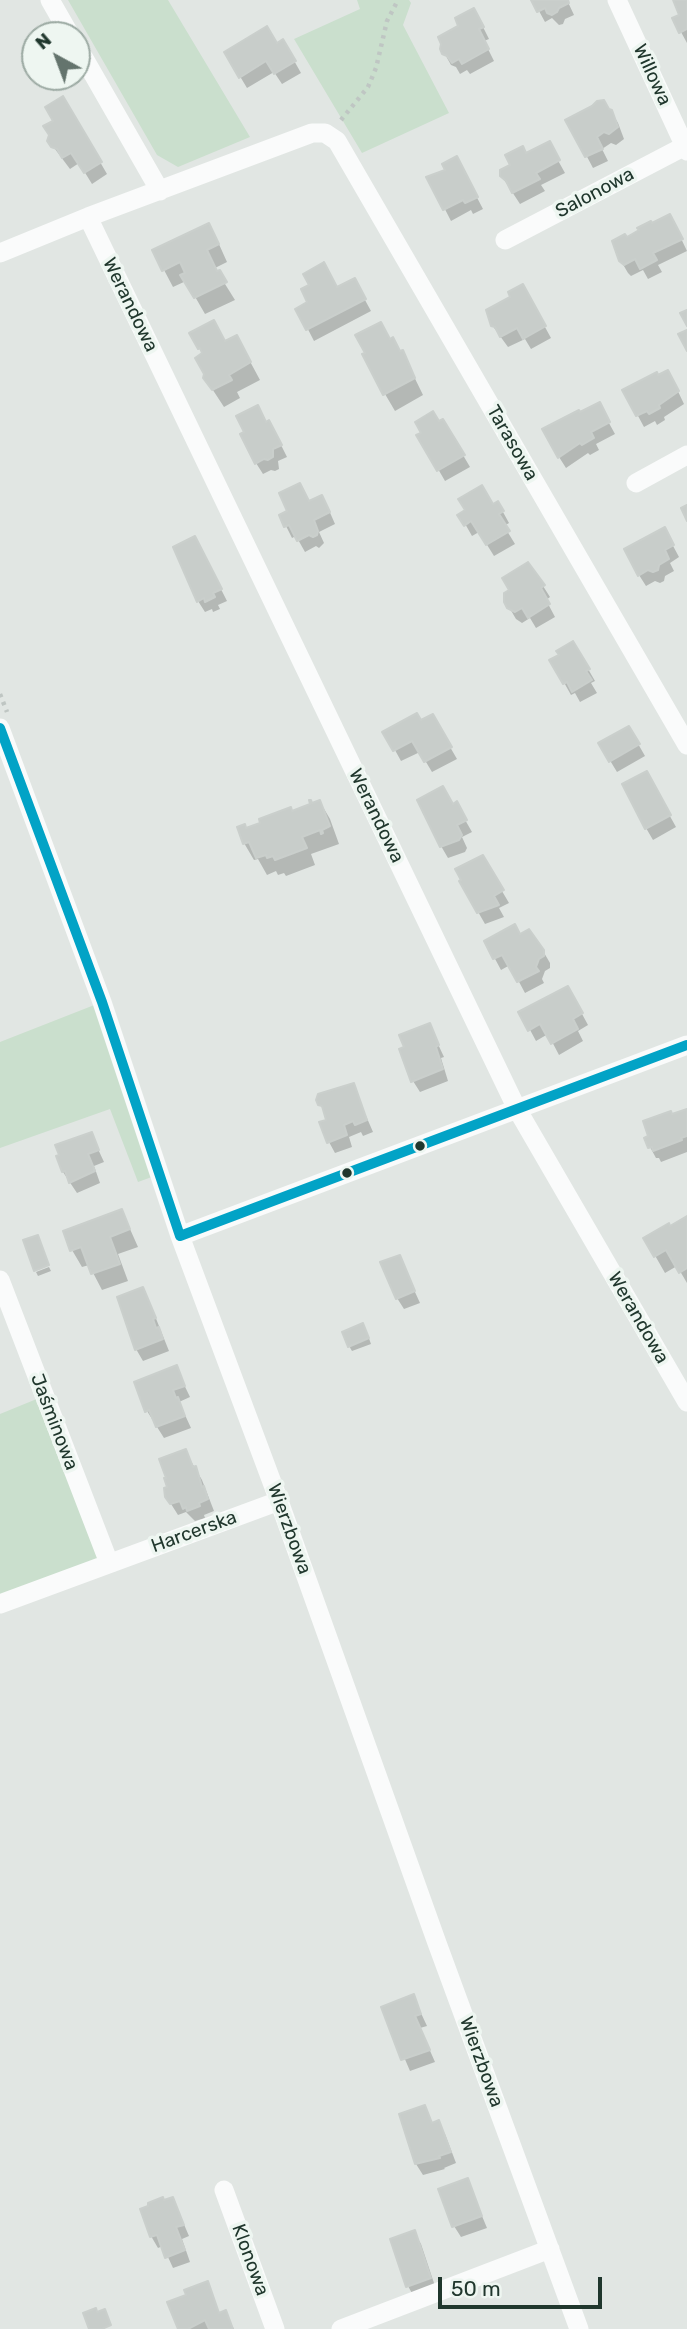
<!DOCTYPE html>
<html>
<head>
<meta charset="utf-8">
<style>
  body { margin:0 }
  #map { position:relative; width:687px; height:2329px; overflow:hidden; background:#e1e6e3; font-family:Rubik,sans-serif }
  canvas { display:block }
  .north { position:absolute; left:21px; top:21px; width:70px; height:70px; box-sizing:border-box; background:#eef6f1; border:2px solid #9caaa3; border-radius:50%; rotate:319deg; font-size:19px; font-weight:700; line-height:28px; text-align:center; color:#20372d }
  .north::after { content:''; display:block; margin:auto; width:24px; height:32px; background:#64746d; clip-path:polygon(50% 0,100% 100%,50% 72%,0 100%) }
  .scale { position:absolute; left:438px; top:2277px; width:164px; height:32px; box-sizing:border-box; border:4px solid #20372d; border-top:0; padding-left:9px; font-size:21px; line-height:24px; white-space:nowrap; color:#20372d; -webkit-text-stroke:5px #eef6f1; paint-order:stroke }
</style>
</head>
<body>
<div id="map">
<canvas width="687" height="2329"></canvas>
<div class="north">N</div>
<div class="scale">50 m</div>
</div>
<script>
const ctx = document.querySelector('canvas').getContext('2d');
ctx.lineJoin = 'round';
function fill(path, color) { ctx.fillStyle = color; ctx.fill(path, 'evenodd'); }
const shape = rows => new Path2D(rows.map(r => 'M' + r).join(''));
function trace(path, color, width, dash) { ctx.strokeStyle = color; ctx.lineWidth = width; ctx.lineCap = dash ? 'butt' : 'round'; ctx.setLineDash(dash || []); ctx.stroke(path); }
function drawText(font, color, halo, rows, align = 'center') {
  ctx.font = font + ' Rubik,sans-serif'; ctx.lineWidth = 7; ctx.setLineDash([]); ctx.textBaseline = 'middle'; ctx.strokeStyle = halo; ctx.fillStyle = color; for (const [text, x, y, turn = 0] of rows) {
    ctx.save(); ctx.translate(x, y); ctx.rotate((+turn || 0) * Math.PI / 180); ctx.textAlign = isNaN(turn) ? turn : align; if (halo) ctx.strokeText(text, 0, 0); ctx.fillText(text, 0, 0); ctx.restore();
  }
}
const green = shape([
  [68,0,168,0,250,137,178,167,157,155],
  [357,0,409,0,411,3,403,25,449,113,362,153,294,39,360,9],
  [102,1002,160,1174,138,1182,110,1109,0,1148,0,1042],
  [44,1396,109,1563,0,1608,0,1414]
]);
const shadow = shape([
  [533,0,567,0,574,15,565,19,563,24,559,25,552,18,545,22],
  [676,0,687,0,687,43,681,32,681,16],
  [480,21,489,39,484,41,494,61,470,74,467,70,460,74,456,67,451,65,442,49],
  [283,41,301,73,282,84,274,72,247,88,226,53,276,45],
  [63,98,107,174,92,184,79,163,70,169,49,141],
  [608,111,611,111,618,123,624,139,616,145,611,143,602,149,608,161,593,168,568,121],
  [526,155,555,155,565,173,541,185,545,191,520,204,501,175],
  [462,169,483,209,473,214,471,210,451,221,429,178],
  [676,228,687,251,658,265,662,272,648,279,643,270,631,276,628,273,621,261,626,239],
  [218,242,227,262,215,268,235,300,205,314,186,281,173,287,154,251],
  [354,280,371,311,314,341,298,310],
  [529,298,551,338,531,349,525,339,508,347,492,325],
  [191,334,225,343,246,354,260,380,237,392,240,398,224,407,205,378,203,355],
  [390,341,400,353,402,352,423,395,395,411,385,394],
  [674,383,684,404,664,417,665,420,657,425,655,421,644,427,624,390],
  [599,405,615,434,596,444,599,450,590,455,588,453,566,468,559,457,580,414],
  [443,421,470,467,445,481,419,436],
  [266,423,275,433,287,457,278,461,279,469,275,471,271,470,263,474,256,463],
  [309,503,328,508,335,524,319,532,324,543,319,548,316,546,305,552,296,536,292,538,281,516],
  [498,503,509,523,504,526,515,544,494,556,479,532,472,536,460,515],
  [664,529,679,557,670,563,674,571,665,576,664,581,660,583,655,581,646,586,639,575],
  [201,550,227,601,218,605,220,609,213,612,212,609,205,612,198,601],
  [543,586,550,597,546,600,555,617,536,628,530,618,522,623,516,619,506,602],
  [573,643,595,681,591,683,597,693,580,702,575,693,571,695,552,661],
  [432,716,457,759,432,772,420,752,401,761,385,732,420,722],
  [629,728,645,756,617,772,600,744],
  [646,773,676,827,653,840,646,828],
  [320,802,330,819,339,844,311,854,315,865,286,876,284,873,278,875,276,871,267,875,258,859,254,860,244,843,246,830],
  [456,804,472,832,462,837,467,848,465,852,448,858,441,846,452,806],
  [482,857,509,903,499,908,504,917,485,924,461,882],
  [519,936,543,951,550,963,550,968,545,971,542,979,544,983,525,993,510,965,501,970,486,942],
  [568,988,588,1025,578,1031,583,1041,559,1055,548,1034,536,1041,521,1013],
  [429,1025,444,1057,441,1058,448,1081,420,1092,413,1081],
  [353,1086,373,1132,363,1136,361,1132,349,1137,352,1147,335,1153,329,1142,329,1121,320,1104],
  [687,1111,687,1152,661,1162,659,1158,656,1158,650,1147,672,1116],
  [91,1134,104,1162,94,1166,100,1183,77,1193,63,1172],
  [122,1211,138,1247,118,1254,128,1281,102,1290,89,1265,82,1267,72,1250],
  [687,1218,687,1283,677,1266,665,1273,645,1238],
  [399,1257,420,1303,404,1309,397,1298],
  [49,1267,51,1271,38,1276,36,1272],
  [149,1301,169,1351,143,1361,136,1349],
  [366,1330,371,1344,352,1351,349,1346],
  [176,1368,190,1397,179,1402,191,1428,164,1438,147,1411],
  [185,1451,202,1480,214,1511,204,1515,205,1518,195,1521,186,1512,178,1515,166,1496],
  [413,1996,427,2026,420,2028,435,2062,410,2071,383,2008],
  [424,2107,433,2125,438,2123,445,2134,456,2163,444,2168,445,2169,423,2175,416,2164,402,2115],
  [467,2180,487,2228,461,2237,454,2226],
  [173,2199,189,2236,182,2239,190,2262,173,2268,163,2246,158,2248,151,2236,164,2202],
  [414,2232,421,2244,436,2289,414,2297,408,2286],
  [207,2283,220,2314,225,2312,234,2329,179,2329,189,2296]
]);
const building = shape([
  [531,0,568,0,569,3,559,8,557,12,552,15,547,13,545,8,537,12,531,0],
  [673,0,687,0,687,29,679,33,672,18,679,15,673,0],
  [474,8,484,27,479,29,489,49,462,64,459,59,452,63,447,56,442,54,440,49,441,44,438,37,458,26,455,18,474,8],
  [267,26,277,43,283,39,296,61,274,74,266,61,239,78,224,52,267,26],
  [63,96,102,162,84,173,71,153,62,158,57,149,51,147,47,141,49,135,43,126,53,121,45,107,63,96],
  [604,100,609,109,612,110,618,127,609,134,604,132,597,137,603,149,585,157,565,120,592,106,597,101,604,100],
  [550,141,560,160,536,173,540,179,512,193,506,181,500,176,500,170,510,165,505,155,523,146,526,153,550,141],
  [457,156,478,197,465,203,463,200,443,210,426,177,445,170,442,164,457,156],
  [670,214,683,239,653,253,657,260,640,269,635,259,624,265,619,261,612,241,625,234,627,237,639,230,637,228,651,221,652,223,670,214],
  [209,223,219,244,207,250,217,271,220,270,227,282,194,298,180,275,185,273,180,262,162,271,152,250,209,223],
  [324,262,337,287,355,278,366,299,306,330,295,309,307,302,301,289,309,285,303,274,324,262],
  [523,284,546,326,523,339,517,328,500,337,495,327,491,326,486,310,510,297,508,292,523,284],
  [687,310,687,326,680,313,687,310],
  [214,320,225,341,237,335,251,362,229,375,232,380,212,390,203,378,204,374,195,358,202,353,200,348,198,349,189,333,214,320],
  [381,322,390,339,393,337,400,351,403,350,415,378,383,395,362,354,365,353,355,335,381,322],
  [687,330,687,351,678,334,687,330],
  [668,370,679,391,659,405,660,408,649,414,647,411,636,416,622,390,657,372,658,375,668,370],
  [600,402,610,422,591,432,594,438,582,445,580,443,558,458,542,429,579,410,580,412,600,402],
  [258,405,266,422,269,420,282,445,273,449,273,457,268,460,264,459,255,464,240,434,244,432,236,416,258,405],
  [433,411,439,421,443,419,465,455,437,471,416,435,421,433,415,422,433,411],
  [300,483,309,501,322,495,330,512,314,520,318,531,317,535,313,537,309,535,297,541,289,525,284,527,279,515,287,511,279,493,300,483],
  [482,485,493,504,498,501,504,511,499,514,510,531,486,545,471,521,464,526,457,515,465,510,458,499,482,485],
  [687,505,687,521,681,508,687,505],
  [665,527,674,545,665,550,669,559,659,565,658,570,653,572,648,570,638,576,624,549,665,527],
  [195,536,222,589,213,593,215,597,205,602,204,598,197,602,173,547,195,536],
  [528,562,545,585,541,588,550,604,528,618,522,608,515,612,507,608,504,602,504,593,509,590,502,578,528,562],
  [573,641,590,669,586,671,592,680,572,692,567,682,563,684,549,660,559,655,556,651,573,641],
  [417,713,421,720,433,714,452,747,424,762,412,741,393,751,382,732,417,713],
  [629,726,640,744,609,762,598,743,629,726],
  [647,771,671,815,645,829,622,784,647,771],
  [443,786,453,804,457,801,467,820,457,825,462,835,459,840,440,847,417,800,443,786],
  [309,800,311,800,312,803,320,800,330,826,322,830,323,833,321,834,320,830,302,837,307,848,275,860,273,856,267,858,266,855,256,858,249,842,243,844,237,827,245,824,246,828,260,823,259,819,291,807,292,811,310,804,309,800],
  [483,855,504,890,494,896,499,905,477,913,459,881,461,880,455,869,483,855],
  [515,924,520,934,529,929,544,950,544,956,539,959,536,967,539,971,517,982,502,955,493,959,484,941,515,924],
  [568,986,583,1013,573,1019,578,1029,551,1044,540,1024,528,1031,518,1012,568,986],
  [430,1023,439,1045,436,1047,443,1069,411,1082,399,1049,404,1047,399,1035,430,1023],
  [354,1083,367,1120,355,1125,353,1121,344,1125,347,1135,327,1143,319,1122,326,1120,322,1106,318,1105,316,1100,318,1094,354,1083],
  [687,1109,687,1136,681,1138,682,1140,653,1151,652,1147,648,1148,644,1138,648,1136,643,1121,671,1111,672,1114,687,1109],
  [92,1132,99,1150,88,1154,95,1171,69,1183,65,1171,62,1172,56,1156,59,1155,55,1145,92,1132],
  [122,1209,130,1229,110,1237,120,1264,91,1274,81,1247,70,1251,63,1231,122,1209],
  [687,1216,687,1268,679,1273,666,1250,654,1257,643,1238,669,1223,670,1226,687,1216],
  [38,1235,49,1265,34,1271,23,1240,38,1235],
  [400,1255,415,1291,396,1299,380,1262,400,1255],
  [143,1287,156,1318,153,1319,156,1328,159,1327,163,1339,135,1350,117,1297,143,1287],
  [363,1323,369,1338,348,1347,342,1332,363,1323],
  [177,1365,185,1386,173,1390,176,1398,178,1397,185,1416,156,1427,149,1410,145,1412,134,1382,177,1365],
  [186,1449,193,1467,196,1466,202,1487,204,1486,208,1499,199,1503,200,1506,187,1511,186,1507,183,1509,180,1501,170,1504,165,1497,164,1488,167,1487,164,1478,166,1478,159,1459,186,1449],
  [414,1994,421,2014,415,2016,430,2050,401,2060,381,2007,414,1994],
  [425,2105,432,2123,439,2120,451,2152,439,2156,440,2158,415,2164,399,2114,425,2105],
  [468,2178,482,2216,452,2227,438,2189,468,2178],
  [163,2197,164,2200,173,2197,184,2225,176,2227,185,2250,165,2258,157,2235,150,2237,140,2209,148,2206,148,2203,163,2197],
  [415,2230,431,2278,406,2287,390,2239,415,2230],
  [208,2281,219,2313,226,2310,233,2329,209,2329,205,2320,188,2329,178,2329,167,2302,186,2295,184,2290,208,2281],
  [96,2308,97,2312,105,2309,111,2325,102,2329,89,2329,83,2313,96,2308]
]);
const path = shape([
  [341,120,368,87,376,68,387,21,398,0],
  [0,694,7,712]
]);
const street = shape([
  [50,0,70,35],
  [617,0,687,151],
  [77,46,160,191],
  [88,217,517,1109,687,1402],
  [505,240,685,146],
  [0,253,88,217,312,133,325,133,337,141,687,745],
  [636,483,687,455],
  [0,728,102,1002,180,1236,279,1501,437,1943,579,2329],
  [180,1236,687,1045],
  [0,1280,109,1563],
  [0,1604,279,1501],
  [224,2190,275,2329],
  [341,2329,550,2249]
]);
const bus1 = shape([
  [0,728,102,1002,180,1236],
  [180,1236,687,1045]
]);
const markers = [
  [420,1146,6,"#20372d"],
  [347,1173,6,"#20372d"]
];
const streetNames = [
  ["Willowa",652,75,65],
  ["Salonowa",595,193,-28],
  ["Werandowa",130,305,64],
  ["Tarasowa",512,443,60],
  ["Werandowa",376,816,64],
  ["Werandowa",638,1318,60],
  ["Jaśminowa",54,1422,69],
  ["Wierzbowa",289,1529,70],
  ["Harcerska",194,1532,-20],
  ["Wierzbowa",481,2062,70],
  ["Klonowa",250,2260,70]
];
fill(green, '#cadfcd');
fill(shadow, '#0003');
fill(building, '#c8cdca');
trace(building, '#cacfcc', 2);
trace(path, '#bfc6c3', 4.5, [3.5, 5]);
trace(street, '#fafbfb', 19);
trace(bus1, '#02a3c6', 10);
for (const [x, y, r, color] of markers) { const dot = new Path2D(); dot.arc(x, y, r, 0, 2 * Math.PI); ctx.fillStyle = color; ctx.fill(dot); trace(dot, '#eef6f1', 2.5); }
drawText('19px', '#20372d', '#eef6f1', streetNames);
</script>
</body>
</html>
